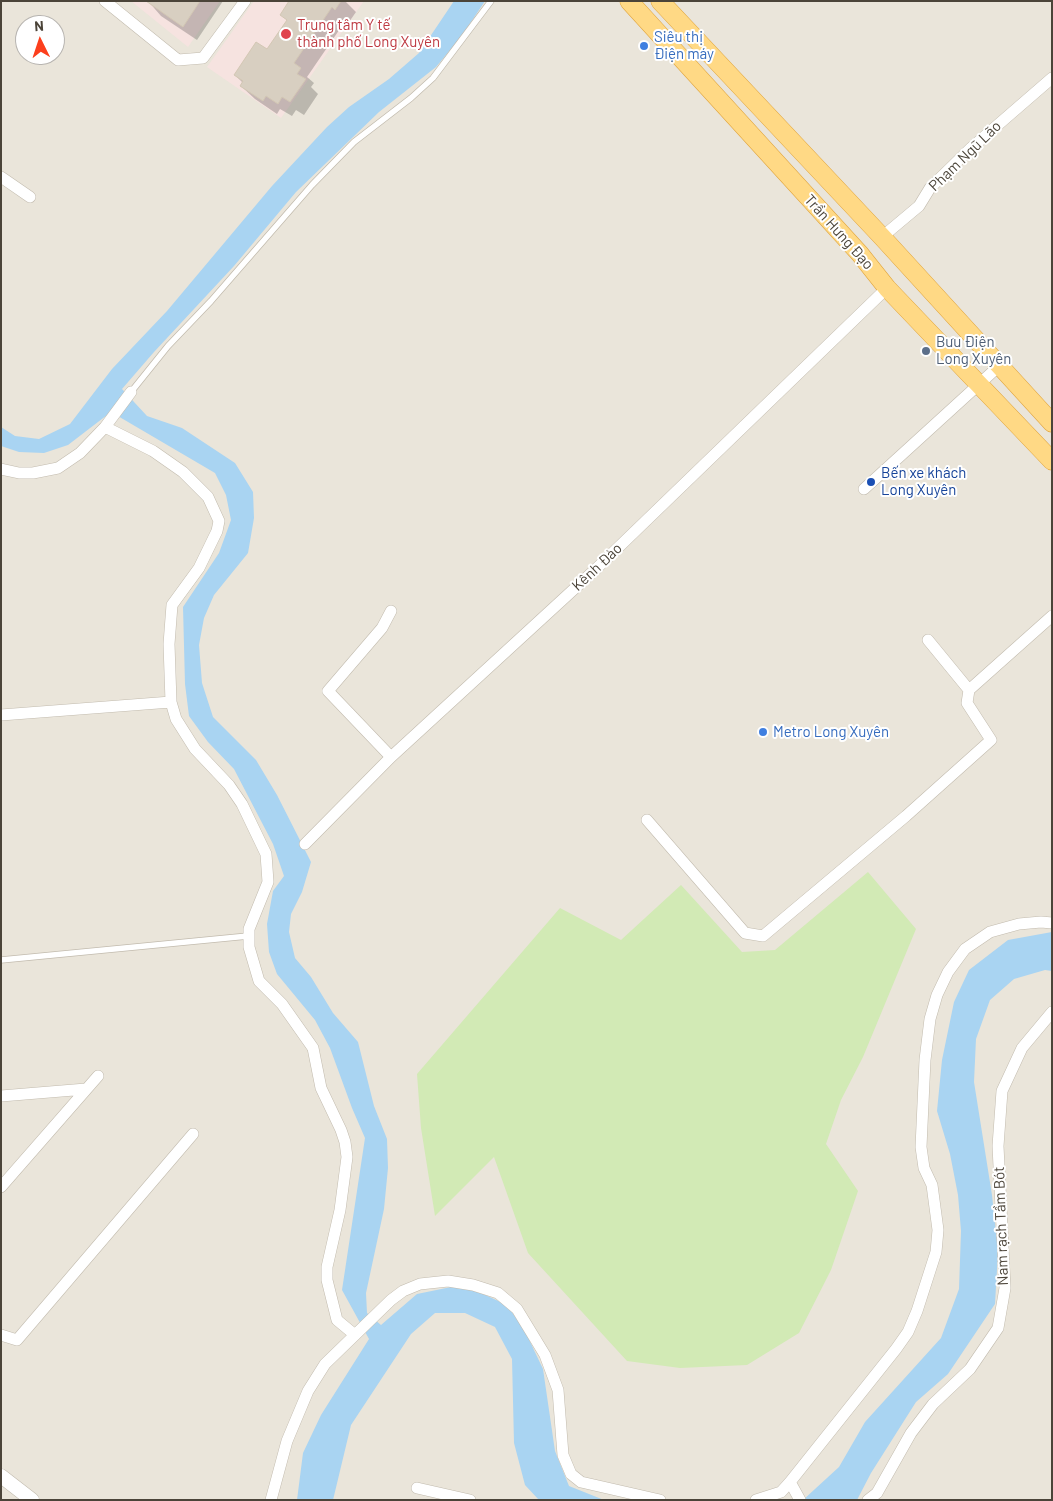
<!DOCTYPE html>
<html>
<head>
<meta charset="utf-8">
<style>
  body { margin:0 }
  #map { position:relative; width:1053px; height:1501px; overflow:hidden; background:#f6f3ec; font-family:Barlow,sans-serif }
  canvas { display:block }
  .frame { position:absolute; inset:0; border:2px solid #4b4439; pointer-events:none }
  .north { position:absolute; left:15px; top:15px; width:50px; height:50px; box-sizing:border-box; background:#fff; border:1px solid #b7b4b0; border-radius:50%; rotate:356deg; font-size:14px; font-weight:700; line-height:20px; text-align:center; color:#4b4439 }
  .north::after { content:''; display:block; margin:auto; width:18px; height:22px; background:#fc3f1d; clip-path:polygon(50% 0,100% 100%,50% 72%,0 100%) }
</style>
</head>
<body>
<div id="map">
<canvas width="1053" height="1501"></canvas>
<div class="frame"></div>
<div class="north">N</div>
</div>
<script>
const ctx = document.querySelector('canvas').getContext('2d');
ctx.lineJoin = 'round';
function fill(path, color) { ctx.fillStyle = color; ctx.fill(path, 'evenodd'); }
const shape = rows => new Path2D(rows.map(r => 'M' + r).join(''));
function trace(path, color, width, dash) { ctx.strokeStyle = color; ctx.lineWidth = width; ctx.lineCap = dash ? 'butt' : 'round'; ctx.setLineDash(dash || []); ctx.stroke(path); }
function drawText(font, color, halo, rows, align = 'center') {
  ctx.font = font + ' Barlow,sans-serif'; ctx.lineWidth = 4; ctx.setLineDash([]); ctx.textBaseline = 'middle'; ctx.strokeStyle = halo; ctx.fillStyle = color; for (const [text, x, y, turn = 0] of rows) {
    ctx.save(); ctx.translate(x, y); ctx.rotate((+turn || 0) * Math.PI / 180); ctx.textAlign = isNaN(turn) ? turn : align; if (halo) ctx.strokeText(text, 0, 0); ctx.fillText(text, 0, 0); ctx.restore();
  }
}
const residential = shape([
  [1,1,1052,1,1052,1500,1,1500],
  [25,25,55,25,55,55,25,55]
]);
const medical = shape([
  [131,1,220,1,188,47],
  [254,1,364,1,281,118,207,67]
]);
const green = shape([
  [868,872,916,929,863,1057,841,1100,826,1144,858,1191,831,1270,799,1333,747,1365,680,1368,627,1361,528,1253,494,1157,435,1216,421,1128,417,1074,560,908,621,940,681,885,742,952,775,950]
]);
const water = shape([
  [454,1,485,1,461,37,436,67,379,112,296,192,234,266,154,352,122,389,147,416,182,428,235,463,253,492,254,518,248,553,214,595,204,618,199,645,202,683,213,717,256,760,277,795,311,862,302,892,291,914,289,932,295,958,311,977,333,1013,358,1042,374,1106,387,1139,388,1168,384,1209,366,1293,367,1313,381,1325,417,1294,456,1286,481,1293,507,1305,525,1331,543,1369,555,1451,569,1486,604,1500,539,1500,525,1485,514,1443,512,1359,495,1327,465,1313,435,1313,411,1334,351,1425,333,1500,297,1500,303,1453,321,1415,369,1339,342,1290,365,1138,352,1108,330,1048,315,1020,277,974,269,952,267,924,273,891,284,876,273,844,234,769,208,742,189,716,185,684,183,607,219,553,231,520,226,495,215,473,111,412,68,445,44,453,19,452,1,446,1,427,15,436,39,439,70,424,112,369,167,311,272,186,327,127,349,107,389,79,419,53],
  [1052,932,1052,971,1045,970,1014,979,990,1000,976,1039,974,1082,992,1195,998,1252,995,1304,948,1374,916,1402,871,1473,857,1500,803,1500,839,1467,865,1422,941,1338,959,1289,961,1231,958,1195,950,1154,937,1111,942,1060,954,1002,969,970,1008,940]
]);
const shadow = shape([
  [148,1,223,1,197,40,161,16],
  [290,1,345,1,356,12,349,22,346,20,307,77,314,83,311,87,318,94,304,115,296,110,292,116,280,109,277,114,255,99,241,86,243,83,235,75,267,51,288,21,281,14]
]);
const building = shape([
  [146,1,200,1,183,27,146,1],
  [289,1,341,1,335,10,332,7,294,63,301,68,297,74,306,79,290,102,282,97,278,104,266,96,263,101,240,86,243,81,234,75,256,42,267,49,287,20,280,15,289,1]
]);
const service = shape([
  [131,392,168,346,211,301,312,185,354,142,411,98,433,78,491,1],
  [1,960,248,936]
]);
const minor = shape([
  [105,1,178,60,203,58,245,1],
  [1,177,30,197],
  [882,237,919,206,930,188,970,149,1052,78],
  [131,392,105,427,153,451,183,472,208,497,219,521,217,531,199,568,172,605,169,644,171,702,176,719,195,749,229,785,242,804,266,854,268,882,249,929,249,947,259,981,282,1004,313,1048,321,1088,341,1130,345,1142,347,1157,340,1210,327,1267,327,1280,337,1320,355,1335],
  [1,469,19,473,33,473,58,468,80,453,105,427],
  [864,489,999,366],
  [928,640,969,690],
  [1,715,171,702],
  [391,757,328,691,382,628,391,611],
  [647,820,745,933,763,936,906,816,991,740,967,703,969,690,1052,616],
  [305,844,391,757,597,568,887,288],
  [1,1096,86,1089],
  [1,1187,98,1076],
  [1,1335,17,1340,193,1134],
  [790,1482,800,1500],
  [417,1488,470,1500],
  [271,1500,287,1441,308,1391,325,1364,391,1300,403,1291,420,1284,448,1281,473,1285,498,1293,517,1309,545,1355,558,1390,563,1455,571,1474,581,1482,660,1500],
  [756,1500,781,1492,790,1482,896,1349,908,1332,917,1311,936,1252,938,1230,932,1185,924,1168,921,1147,925,1060,930,1019,937,995,948,972,965,949,990,932,1019,924,1041,922,1052,923],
  [868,1500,877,1493,911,1433,933,1404,970,1369,998,1328,1005,1288,998,1146,1002,1091,1022,1048,1052,1012]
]);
const tertiary = shape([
  [1,1476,32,1500]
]);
const trunk = shape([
  [629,1,860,254,887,288,1052,461],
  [660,1,882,237,1052,423]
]);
const markers = [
  [286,34,6,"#e0444e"],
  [644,46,5,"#3f7fe0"],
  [926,351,5,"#5c6f8a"],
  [871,482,5,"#1a4fb4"],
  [763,732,5,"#3f7fe0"]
];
const healthNames = [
  ["Trung tâm Y tế",297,25],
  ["thành phố Long Xuyên",297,42]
];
const shopNames = [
  ["Siêu thị",654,37],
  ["Điện máy",654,54],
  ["Metro Long Xuyên",773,732]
];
const streetNames = [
  ["Phạm Ngũ Lão",965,156,-44],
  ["Trần Hưng Đạo",839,232,48],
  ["Kênh Đào",597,567,-43],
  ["Nam rạch Tầm Bót",1001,1226,-92]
];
const serviceNames = [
  ["Bưu Điện",936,342],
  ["Long Xuyên",936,359]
];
const transitNames = [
  ["Bến xe khách",881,473],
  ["Long Xuyên",881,490]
];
fill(residential, '#eae5da');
fill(medical, '#f6e3e0');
fill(green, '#d2eab5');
fill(water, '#a9d4f2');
fill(shadow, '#0003');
fill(building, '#d8cfc1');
trace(building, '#d3c7b4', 1);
trace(service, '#c2bbae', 7);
trace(minor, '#c2bbae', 12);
trace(tertiary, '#c2bbae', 15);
trace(trunk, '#e0a43c', 19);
trace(service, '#fff', 5.5);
trace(minor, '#fff', 11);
trace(tertiary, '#fff', 14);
trace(trunk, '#ffd985', 18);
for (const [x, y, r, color] of markers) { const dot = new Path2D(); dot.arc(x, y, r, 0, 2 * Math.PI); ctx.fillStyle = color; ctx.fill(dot); trace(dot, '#fff', 2); }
drawText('15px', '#be3a42', '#fff', healthNames, 'left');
drawText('15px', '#366cbe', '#fff', shopNames, 'left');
drawText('15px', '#4b4439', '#fff', streetNames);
drawText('15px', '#4e5e75', '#fff', serviceNames, 'left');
drawText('15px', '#164399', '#fff', transitNames, 'left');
</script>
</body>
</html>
